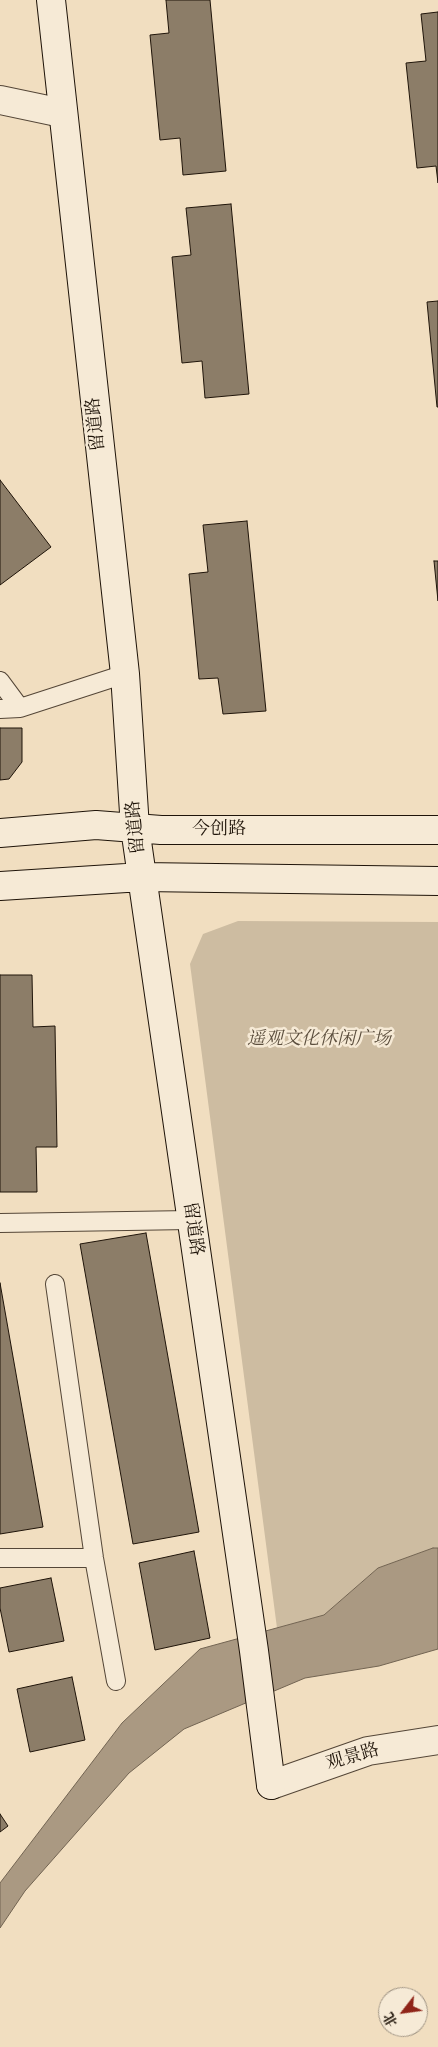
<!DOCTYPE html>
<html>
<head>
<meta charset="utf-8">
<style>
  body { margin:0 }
  #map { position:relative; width:438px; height:2047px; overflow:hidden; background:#f1dec0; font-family:"IM FELL DW Pica","Noto Serif SC",serif }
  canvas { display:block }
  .north { position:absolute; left:378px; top:1987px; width:50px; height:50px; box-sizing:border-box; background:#f6ead6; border:1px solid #a09484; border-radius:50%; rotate:240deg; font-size:14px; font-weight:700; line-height:20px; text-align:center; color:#1f1409 }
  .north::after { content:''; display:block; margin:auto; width:18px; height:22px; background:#8f2418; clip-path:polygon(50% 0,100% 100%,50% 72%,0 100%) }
</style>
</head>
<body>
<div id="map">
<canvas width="438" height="2047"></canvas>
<div class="north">北</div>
</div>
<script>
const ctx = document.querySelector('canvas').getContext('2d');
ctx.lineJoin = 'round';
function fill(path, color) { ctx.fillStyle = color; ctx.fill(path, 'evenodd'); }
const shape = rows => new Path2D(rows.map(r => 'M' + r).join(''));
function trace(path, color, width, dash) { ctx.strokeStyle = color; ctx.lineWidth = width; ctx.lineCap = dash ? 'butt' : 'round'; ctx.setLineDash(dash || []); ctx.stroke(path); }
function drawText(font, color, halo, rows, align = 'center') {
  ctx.font = font + ' "IM FELL DW Pica","Noto Serif SC",serif'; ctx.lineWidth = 5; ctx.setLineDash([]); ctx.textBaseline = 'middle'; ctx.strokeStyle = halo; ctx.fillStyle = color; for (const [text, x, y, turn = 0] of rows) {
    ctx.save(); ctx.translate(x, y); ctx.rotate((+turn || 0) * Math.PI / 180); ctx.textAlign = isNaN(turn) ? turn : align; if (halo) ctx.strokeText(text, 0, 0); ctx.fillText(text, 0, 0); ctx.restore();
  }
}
const green = shape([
  [238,921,438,922,438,1548,433,1548,378,1568,324,1615,277,1628,190,964,203,934]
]);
const water = shape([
  [433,1548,438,1548,438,1649,379,1666,305,1678,184,1729,129,1773,25,1891,0,1928,0,1883,122,1723,200,1649,324,1615,378,1568,433,1548]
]);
const building = shape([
  [166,0,210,0,226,171,183,175,180,138,160,140,150,35,169,33,166,0],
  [438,12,438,183,436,166,417,168,406,63,426,61,421,14,438,12],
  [231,204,249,394,205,398,202,361,182,363,172,257,191,255,186,208,231,204],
  [438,301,438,407,437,407,427,302,438,301],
  [0,480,51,547,0,585,0,480],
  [247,521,266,711,223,714,218,678,199,679,189,574,208,572,203,525,247,521],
  [434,561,438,561,438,601,434,561],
  [0,728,22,728,22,762,9,779,0,780,0,728],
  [0,975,32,975,33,1027,55,1026,57,1147,36,1147,37,1192,0,1192,0,975],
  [146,1233,199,1532,133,1544,80,1244,146,1233],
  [0,1283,43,1527,0,1534,0,1283],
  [194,1551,210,1638,155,1650,139,1563,194,1551],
  [51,1578,64,1641,9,1652,0,1608,0,1588,51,1578],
  [72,1677,85,1740,30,1752,17,1689,72,1677],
  [0,1814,8,1826,0,1832,0,1814]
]);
const lane = shape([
  [0,681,20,708],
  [0,709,20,708,125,674],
  [0,1223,190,1220],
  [55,1284,94,1558,116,1681],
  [0,1558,94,1558]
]);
const street = shape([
  [0,100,62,113],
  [271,1785,368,1751,438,1740]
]);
const secondary = shape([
  [51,0,125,674,135,828,254,1651,271,1785],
  [0,833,96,825,161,830,438,830],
  [0,886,142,877,438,881]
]);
const streetNames = [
  ["留道路",97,424,-96],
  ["留道路",137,827,-96],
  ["今创路",219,830],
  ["留道路",192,1229,82],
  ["观景路",353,1758,-16]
];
const parkNames = [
  ["遥观文化休闲广场",319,1040]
];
fill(green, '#cdbca1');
fill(water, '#aa9982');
trace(water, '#726452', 1);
fill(building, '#8c7d68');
trace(building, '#1f1409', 1);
trace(lane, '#544637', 20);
trace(street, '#544637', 30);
trace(secondary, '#1f1409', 30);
trace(lane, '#f6ead6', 18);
trace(street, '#f6ead6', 28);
trace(secondary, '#f6ead6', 28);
drawText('18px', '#1f1409', '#f6ead6', streetNames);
drawText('italic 18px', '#5c4f3e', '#f6ead6', parkNames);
</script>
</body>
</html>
